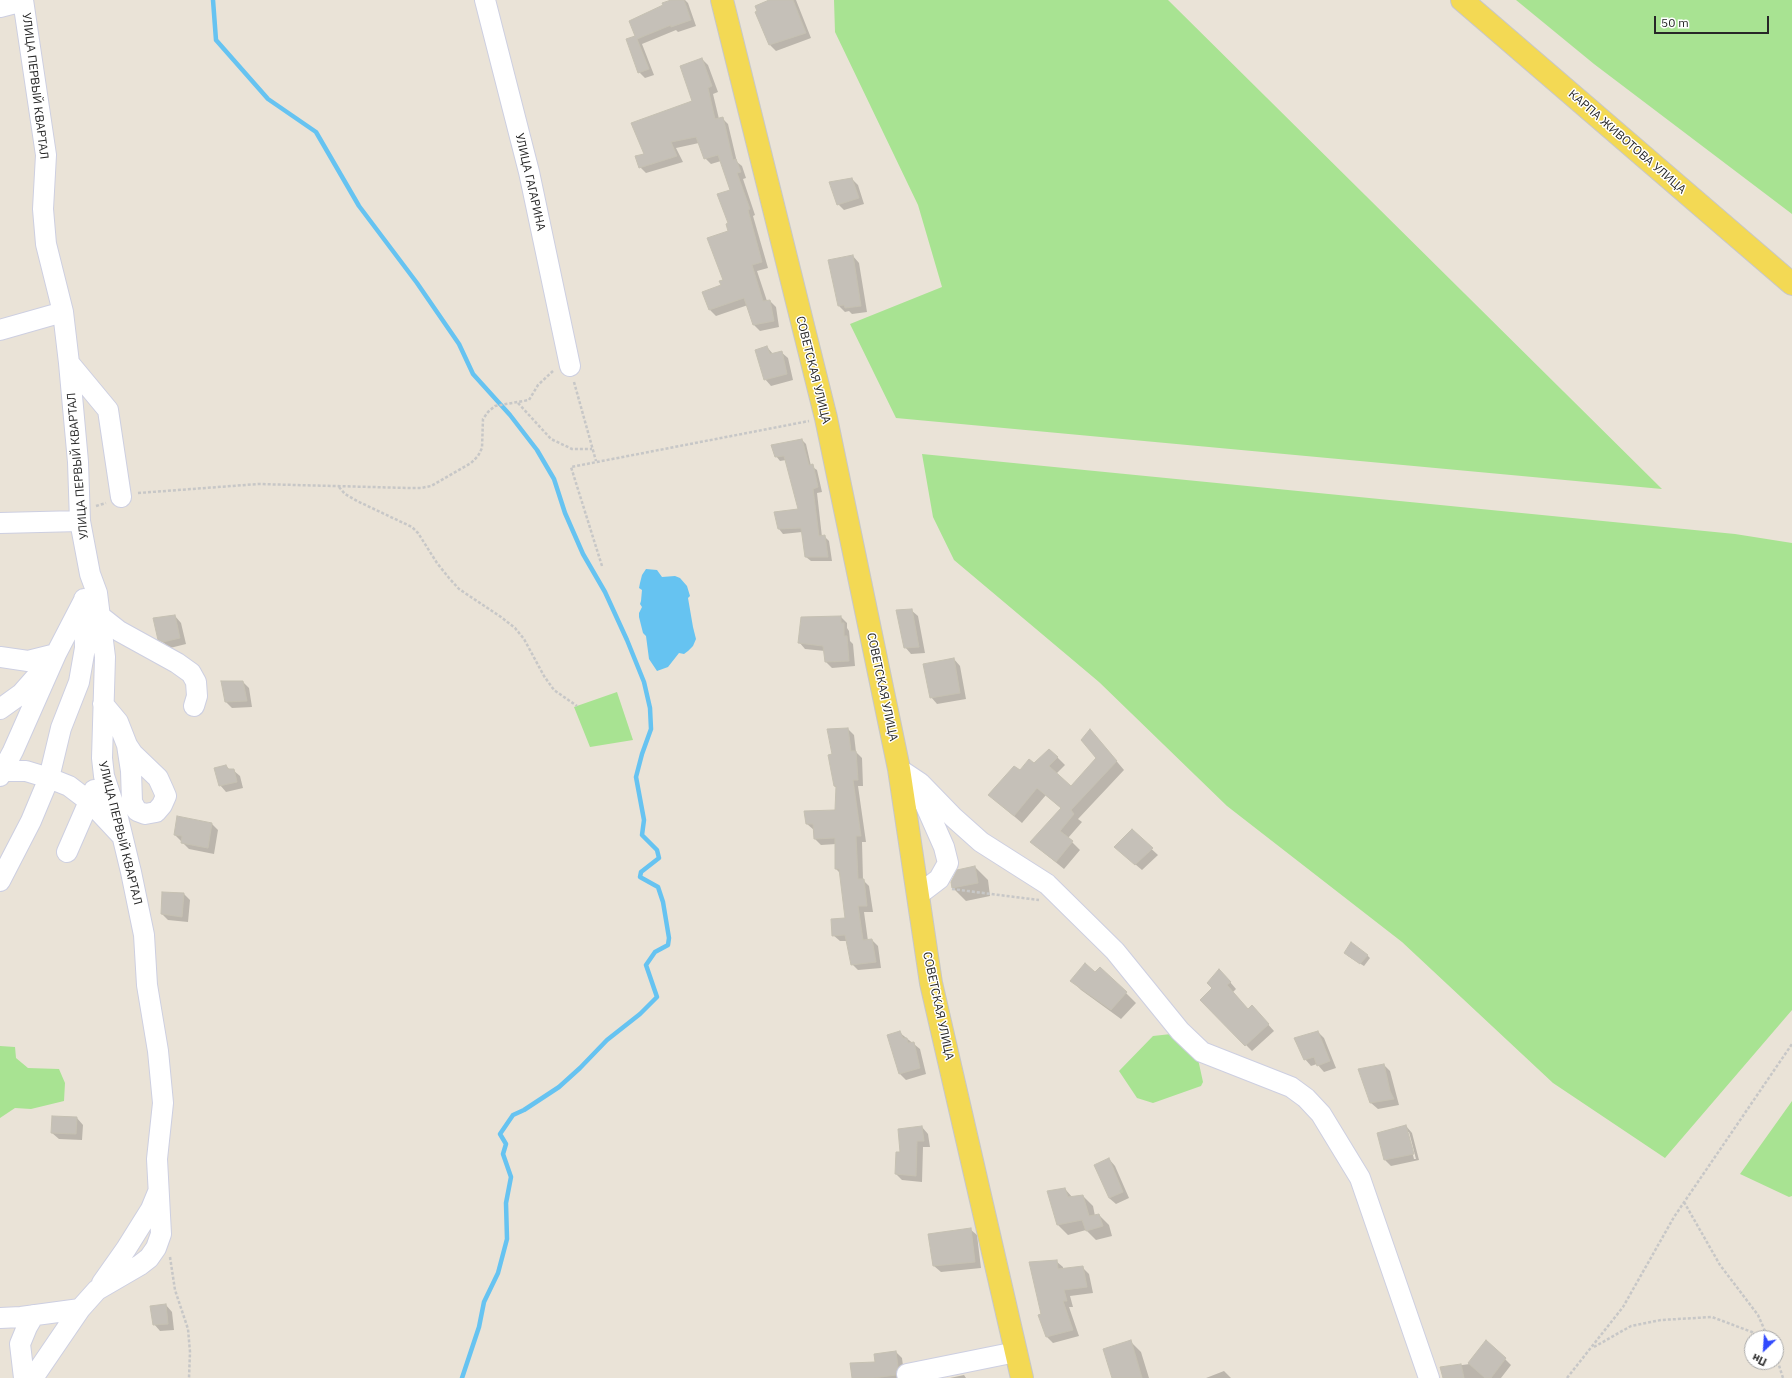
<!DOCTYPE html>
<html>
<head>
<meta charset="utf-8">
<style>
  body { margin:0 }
  #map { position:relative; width:1792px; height:1378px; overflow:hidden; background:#eae3d7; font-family:"IBM Plex Sans",sans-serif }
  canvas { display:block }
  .north { position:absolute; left:1744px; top:1330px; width:40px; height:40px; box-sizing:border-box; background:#fff; border:1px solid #a9a9a9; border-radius:50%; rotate:205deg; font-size:11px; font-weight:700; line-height:16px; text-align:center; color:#272727 }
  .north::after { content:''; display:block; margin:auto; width:14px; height:18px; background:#314afe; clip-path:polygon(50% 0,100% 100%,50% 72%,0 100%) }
  .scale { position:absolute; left:1654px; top:16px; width:115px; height:18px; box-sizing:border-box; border:2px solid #272727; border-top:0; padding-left:5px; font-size:12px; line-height:14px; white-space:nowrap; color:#272727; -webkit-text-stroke:3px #fff; paint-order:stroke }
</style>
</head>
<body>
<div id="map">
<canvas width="1792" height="1378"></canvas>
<div class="north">Пн</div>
<div class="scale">50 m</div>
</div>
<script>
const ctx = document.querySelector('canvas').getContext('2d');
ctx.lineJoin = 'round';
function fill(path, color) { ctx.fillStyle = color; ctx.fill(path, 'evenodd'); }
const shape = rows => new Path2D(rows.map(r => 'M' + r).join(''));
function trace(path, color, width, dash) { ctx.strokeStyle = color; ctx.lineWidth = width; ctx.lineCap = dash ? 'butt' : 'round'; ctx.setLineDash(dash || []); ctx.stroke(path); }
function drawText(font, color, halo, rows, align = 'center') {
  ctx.font = font + ' "IBM Plex Sans",sans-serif'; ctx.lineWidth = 3; ctx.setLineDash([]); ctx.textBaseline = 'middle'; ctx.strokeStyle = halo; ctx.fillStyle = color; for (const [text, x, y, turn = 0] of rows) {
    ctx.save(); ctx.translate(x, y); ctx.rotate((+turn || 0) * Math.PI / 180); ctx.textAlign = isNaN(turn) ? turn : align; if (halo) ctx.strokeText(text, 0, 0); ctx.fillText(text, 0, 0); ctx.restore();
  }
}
const green = shape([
  [834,0,1168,0,1662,489,896,418,850,324,942,287,918,205,835,32],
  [1516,0,1792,0,1792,214,1594,64],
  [922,454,1735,534,1792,543,1792,1010,1665,1158,1553,1083,1402,942,1227,806,1099,682,954,560,933,517],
  [617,692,633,740,590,747,574,707],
  [1171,1034,1198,1059,1203,1082,1201,1086,1153,1103,1137,1098,1119,1071,1153,1036],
  [0,1046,15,1047,16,1058,28,1068,59,1069,65,1083,64,1101,31,1109,15,1108,0,1118],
  [1792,1101,1792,1196,1789,1197,1740,1174]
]);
const water = shape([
  [646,569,657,570,662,577,675,576,680,578,687,586,690,596,688,598,693,627,696,639,693,646,688,651,684,654,679,653,668,667,657,671,649,659,646,636,643,633,639,617,639,613,642,607,640,604,641,601,642,590,639,588,640,583,642,575]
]);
const shadow = shape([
  [674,0,685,0,688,3,696,26,678,32,676,30,642,44,654,75,645,78,639,72,636,36],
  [774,0,796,0,811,38,776,51,770,45,756,12],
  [702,59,708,65,718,92,713,94,719,119,722,118,728,124,737,162,742,166,746,178,743,179,755,215,753,216,768,268,757,271,767,301,770,301,776,307,779,327,760,331,754,325,748,305,716,316,710,310,725,281,730,232,731,191,721,161,711,164,705,158,699,143,676,148,683,162,646,173,640,167,645,154,694,102],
  [852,179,858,185,864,204,844,210,838,204],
  [853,256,859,263,867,312,852,314,849,311,845,312,839,306],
  [767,347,773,354,781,352,788,358,793,380,771,386,765,379],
  [802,440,806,444,811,466,817,470,822,492,817,493,822,537,825,537,829,541,832,561,811,561,806,557,802,532,783,534,779,529,799,510,786,460,780,461,776,456],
  [911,610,918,616,925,653,911,654,905,647],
  [175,616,181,623,186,644,170,648,159,639],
  [841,617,847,623,847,628,849,631,850,641,853,644,855,666,832,668,826,662,825,651,805,649,799,642],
  [954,659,960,666,966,699,937,704,931,697],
  [243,682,249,688,252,707,232,708,226,702],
  [848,729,854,735,856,752,862,758,863,786,858,786,866,842,862,842,863,880,869,886,873,912,864,912,868,941,872,940,878,946,881,968,858,970,852,964,847,941,840,941,833,935,846,919,840,873,836,869,836,844,821,845,815,839,814,830,807,824,836,811,837,788,834,786,833,755],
  [1091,731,1124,770,1078,819,1082,822,1068,838,1080,850,1064,869,1031,842,1062,809,1046,795,1022,823,989,795,1020,772,1034,764,1057,757,1065,765,1056,774,1071,787,1098,758],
  [226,766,230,770,233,770,240,776,243,788,226,792,220,785],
  [178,817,212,824,218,830,214,854,189,849,175,835],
  [1132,831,1158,855,1142,870,1122,853],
  [975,867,988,880,990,896,966,901,953,888,952,882],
  [162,893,184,894,190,900,188,922,168,920,162,914],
  [1367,955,1370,958,1364,966,1348,956],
  [1095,974,1126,993,1136,1003,1121,1019,1081,990,1072,981],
  [1225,976,1236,989,1233,992,1248,1010,1258,1013,1274,1031,1252,1051,1201,1000],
  [899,1032,920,1049,926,1074,906,1080,900,1074],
  [1318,1032,1324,1038,1336,1068,1324,1072,1317,1064,1311,1066,1305,1059],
  [1384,1065,1390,1071,1399,1105,1378,1109,1371,1103,1359,1070],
  [77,1118,83,1125,82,1140,59,1139,52,1133],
  [1406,1126,1412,1133,1419,1160,1391,1166,1385,1160],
  [1407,1132,1409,1132,1416,1159,1414,1159],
  [922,1127,928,1134,930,1147,923,1147,922,1182,902,1180,896,1174,901,1153],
  [1109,1159,1115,1166,1129,1198,1116,1204,1109,1198],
  [1065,1189,1073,1198,1083,1196,1093,1206,1095,1216,1099,1215,1109,1225,1112,1236,1096,1240,1086,1230,1068,1235,1058,1225,1049,1192],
  [970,1229,977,1235,981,1268,941,1272,934,1266],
  [1056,1261,1063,1267,1063,1270,1082,1267,1089,1274,1093,1293,1070,1296,1073,1307,1069,1307,1079,1336,1053,1343,1047,1337,1042,1315],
  [166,1305,172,1312,174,1330,160,1331,154,1324],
  [1130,1341,1141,1352,1149,1378,1113,1378],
  [896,1352,902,1358,904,1374,903,1378,853,1378],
  [1505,1359,1511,1365,1501,1378,1444,1378,1441,1368],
  [1224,1371,1231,1378,1206,1378],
  [964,1375,966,1378,950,1378]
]);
const stream = shape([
  [213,0,216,40,268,99,316,132,359,206,417,283,459,344,473,374,510,415,537,450,554,479,565,513,583,554,605,592,627,640,644,682,650,708,651,729,642,754,636,777,644,820,642,835,657,850,659,858,641,872,640,877,658,887,663,902,669,938,668,945,655,952,646,965,657,997,640,1014,607,1040,580,1068,559,1087,524,1110,513,1115,500,1134,506,1144,503,1154,511,1177,506,1203,507,1239,498,1273,484,1302,479,1327,462,1378]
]);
const building = shape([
  [671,0,684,0,691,20,671,27,671,25,637,39,649,69,638,73,626,39,635,36,629,21,663,5,662,3,671,0],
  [769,0,793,0,806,33,769,45,755,12,757,11,755,6,769,0],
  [702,58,712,86,708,88,715,119,723,117,733,160,736,159,741,172,737,173,750,209,748,210,762,262,752,265,763,301,770,300,774,321,753,325,744,298,709,310,702,292,721,285,719,281,723,280,707,238,728,231,726,224,728,223,717,194,730,190,718,155,704,159,696,137,671,142,677,156,639,168,635,156,644,154,631,123,692,101,680,66,702,58],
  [852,178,859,198,837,205,829,182,852,178],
  [853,255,861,306,845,308,844,305,838,306,828,260,853,255],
  [767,346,770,354,782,351,787,374,764,380,755,350,767,346],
  [802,439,809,465,813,464,818,487,813,489,819,536,825,535,828,557,805,557,801,528,778,529,774,512,798,509,784,456,775,457,771,445,802,439],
  [912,609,919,647,904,648,896,610,912,609],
  [175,615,180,638,163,642,158,640,153,618,175,615],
  [841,616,841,623,844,623,844,636,847,636,849,661,825,662,823,646,798,643,801,617,841,616],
  [954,658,960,693,930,698,923,664,954,658],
  [221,681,243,681,247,701,225,702,221,681],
  [848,728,851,751,856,751,858,780,853,780,861,836,856,836,858,879,864,879,867,906,858,906,863,940,872,939,876,962,851,965,845,935,832,936,831,919,845,918,839,869,835,869,835,838,814,839,813,824,806,824,804,811,835,810,836,786,834,786,828,755,832,754,827,729,848,728],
  [1090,729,1117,761,1071,810,1074,814,1060,831,1073,841,1056,862,1030,842,1061,808,1037,788,1014,816,988,795,1014,766,1020,770,1029,759,1034,763,1049,749,1058,757,1049,766,1071,786,1096,758,1081,740,1090,729],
  [226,765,228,769,234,769,237,782,219,786,214,768,226,765],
  [177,816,212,823,208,848,181,843,182,836,174,835,177,816],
  [1132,829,1153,848,1135,865,1114,847,1132,829],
  [975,866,978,883,952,888,951,882,957,870,975,866],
  [162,892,184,893,182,917,161,914,162,892],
  [1351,942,1368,955,1360,964,1344,953,1351,942],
  [1085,963,1095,972,1100,967,1127,992,1111,1010,1070,981,1085,963],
  [1219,969,1231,982,1227,985,1248,1009,1252,1005,1269,1024,1245,1046,1200,1000,1212,988,1207,983,1219,969],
  [900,1031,903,1038,907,1038,908,1043,914,1042,920,1068,899,1074,887,1035,900,1031],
  [1318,1031,1330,1061,1317,1066,1314,1057,1304,1060,1294,1038,1318,1031],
  [1384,1064,1390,1091,1394,1099,1370,1103,1358,1069,1384,1064],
  [52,1116,77,1117,76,1134,51,1133,52,1116],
  [1406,1125,1414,1154,1384,1160,1377,1133,1406,1125],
  [922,1126,924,1141,917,1141,916,1176,895,1174,896,1152,900,1152,898,1129,922,1126],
  [1109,1158,1123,1192,1109,1198,1094,1165,1109,1158],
  [1065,1188,1068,1197,1083,1195,1089,1216,1099,1214,1103,1226,1086,1231,1082,1220,1057,1225,1047,1191,1065,1188],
  [971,1228,975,1262,933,1266,928,1234,971,1228],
  [1057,1260,1058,1269,1083,1266,1087,1287,1064,1290,1067,1301,1063,1301,1073,1330,1046,1337,1038,1315,1041,1314,1029,1262,1057,1260],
  [166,1304,168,1324,153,1325,150,1306,166,1304],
  [1131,1340,1142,1378,1112,1378,1103,1349,1131,1340],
  [1486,1340,1506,1358,1491,1378,1485,1378,1468,1363,1486,1340],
  [896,1351,898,1367,896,1375,873,1378,852,1378,850,1363,875,1362,874,1354,896,1351],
  [1461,1364,1464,1378,1443,1378,1440,1367,1461,1364]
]);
const path = shape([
  [574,382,596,461],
  [518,403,551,439,572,449,592,449],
  [339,487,345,494,357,501,412,527,418,533,437,563,449,578,459,589,501,617,515,628,524,639,544,676,554,690,577,706],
  [138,493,258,484,409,488,421,488,431,486,471,463,478,456,482,448,483,419,488,412,495,406,529,400,538,385,553,371],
  [96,506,106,503],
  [602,566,571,467,809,421],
  [952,889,1039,900],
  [1684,1202,1720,1265,1758,1315,1768,1338],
  [170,1257,175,1290,188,1329,190,1352,189,1378],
  [1594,1347,1631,1326,1661,1320,1712,1317,1752,1332,1758,1338],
  [1776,1356,1783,1378],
  [1567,1378,1623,1307,1674,1217,1792,1044]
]);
const minor = shape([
  [23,0,46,155,43,209,46,244,63,312,69,363,78,462,80,521,90,574,97,593,105,657,102,758,104,776,118,818,131,872,144,935,147,985,158,1051,163,1103,157,1159,161,1234,156,1248,149,1258,140,1265,97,1290,80,1309,33,1378],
  [485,0,529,172,570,366],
  [0,7,23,1],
  [0,330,63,312],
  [69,363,108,410,121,497],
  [0,523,80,521],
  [100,616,119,631,177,663,191,673,196,682,197,696,194,706],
  [0,657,28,661,56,654],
  [103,704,118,722,127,745,131,771,132,802,137,811,145,814,156,812,162,805,166,796,163,789,158,778,133,754,127,745],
  [0,709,21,694,43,669],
  [899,769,920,783,953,817,981,842,1047,884,1115,951,1180,1031,1202,1052,1291,1087,1306,1098,1321,1114,1360,1178,1429,1378],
  [0,771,26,771,49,778,69,786,90,802,120,834],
  [0,776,13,751,56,654,84,600],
  [67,852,94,790],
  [0,881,31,821,49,778,61,728,79,682,85,648,84,599],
  [918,895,939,879,948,863,944,847,925,804,921,785],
  [102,1283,126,1249,151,1209,158,1192],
  [0,1318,21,1317,80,1309],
  [907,1374,1016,1352],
  [24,1378,20,1344,27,1327,34,1315]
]);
const major = shape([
  [722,0,826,418,899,769,931,983,1022,1378],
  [1462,0,1792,284]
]);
const streetNames = [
  ["УЛИЦА ПЕРВЫЙ КВАРТАЛ",35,86,83],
  ["КАРПА ЖИВОТОВА УЛИЦА",1627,142,41],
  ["УЛИЦА ГАГАРИНА",530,182,77],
  ["СОВЕТСКАЯ УЛИЦА",813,370,76],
  ["УЛИЦА ПЕРВЫЙ КВАРТАЛ",78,466,-95],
  ["СОВЕТСКАЯ УЛИЦА",882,687,78],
  ["УЛИЦА ПЕРВЫЙ КВАРТАЛ",120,833,76],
  ["СОВЕТСКАЯ УЛИЦА",938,1006,78]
];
fill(green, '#a8e392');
fill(water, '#66c3f1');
fill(shadow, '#0003');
trace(stream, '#66c3f1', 4.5);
fill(building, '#c5c0b8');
trace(building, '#c5c0b2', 1);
trace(minor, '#cdcfe1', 22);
trace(major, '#c7c7c7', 24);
trace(path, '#c7c7c7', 2.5, [3, 2]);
trace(minor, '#fff', 20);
trace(major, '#f3d954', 22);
drawText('12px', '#272727', '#fff', streetNames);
</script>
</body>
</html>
